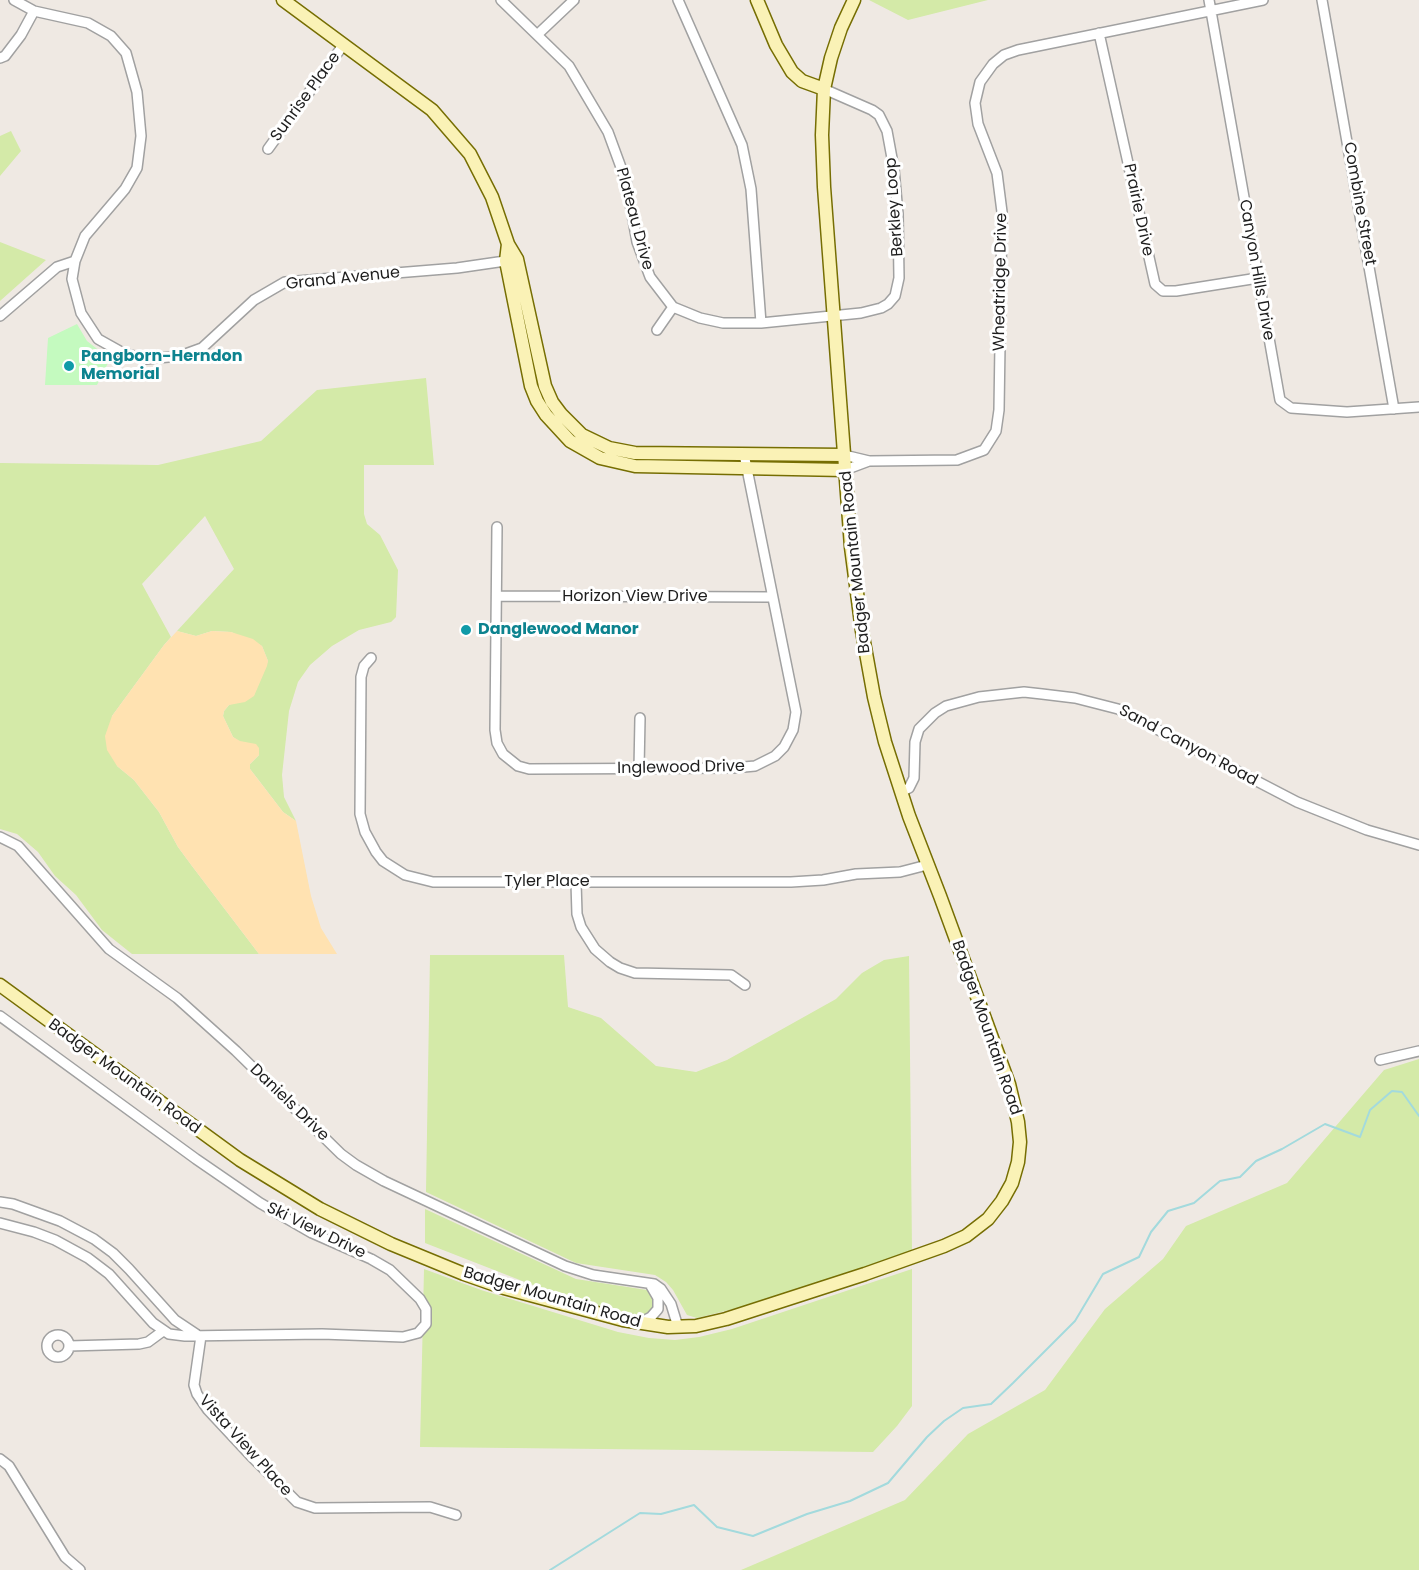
<!DOCTYPE html>
<html>
<head>
<meta charset="utf-8">
<style>
  body { margin:0 }
  canvas { display:block; background:#efe9e3 }
</style>
</head>
<body>
<canvas width="1419" height="1570"></canvas>
<script>
const ctx = document.querySelector('canvas').getContext('2d');
ctx.lineJoin = 'round';
function fill(path, color) { ctx.fillStyle = color; ctx.fill(path, 'evenodd'); }
const shape = rows => new Path2D(rows.map(r => 'M' + r).join(''));
function trace(path, color, width, dash) { ctx.strokeStyle = color; ctx.lineWidth = width; ctx.lineCap = dash ? 'butt' : 'round'; ctx.setLineDash(dash || []); ctx.stroke(path); }
function drawText(font, color, halo, rows, align = 'center') {
  ctx.font = font + ' Poppins,sans-serif'; ctx.lineWidth = 6; ctx.setLineDash([]); ctx.textBaseline = 'middle'; ctx.strokeStyle = halo; ctx.fillStyle = color; for (const [text, x, y, turn = 0] of rows) {
    ctx.save(); ctx.translate(x, y); ctx.rotate((+turn || 0) * Math.PI / 180); ctx.textAlign = isNaN(turn) ? turn : align; if (halo) ctx.strokeText(text, 0, 0); ctx.fillText(text, 0, 0); ctx.restore();
  }
}
const grass = shape([
  [869,0,988,0,908,20],
  [11,131,21,151,0,176,0,136],
  [0,242,46,260,0,301],
  [426,378,434,465,364,465,364,514,367,524,380,535,398,570,396,617,391,622,359,630,332,646,310,665,298,682,289,711,282,775,284,797,296,821,283,812,257,778,250,769,250,764,259,755,233,737,223,716,224,711,229,705,254,695,268,661,262,646,231,632,212,631,196,636,177,631,234,569,205,516,142,584,171,637,164,645,112,716,117,766,134,780,159,812,178,847,192,866,259,954,132,954,102,930,76,895,55,876,38,852,17,834,0,829,0,463,158,465,261,441,317,390],
  [430,955,564,955,568,1007,601,1018,656,1066,696,1072,727,1060,836,999,862,973,884,960,909,956,912,1251,757,1303,697,1318,687,1315,673,1290,666,1282,655,1275,576,1263,426,1192],
  [1419,1059,1419,1570,741,1570,905,1500,968,1434,1045,1390,1105,1309,1163,1259,1186,1226,1287,1183,1384,1070],
  [425,1209,576,1279,647,1290,653,1294,654,1306,646,1315,639,1315,619,1312,530,1284,425,1243],
  [424,1269,481,1290,618,1332,649,1338,675,1340,699,1337,732,1329,912,1269,912,1406,897,1426,873,1452,420,1447]
]);
const sand = shape([
  [177,631,196,636,212,631,231,632,253,639,262,646,268,661,267,666,254,696,245,702,229,705,224,711,223,716,233,737,240,741,256,744,259,748,259,755,250,764,250,769,283,812,296,821,311,896,321,928,337,954,259,954,192,866,178,847,159,812,134,780,117,766,107,750,105,736,112,716,164,645]
]);
const park = shape([
  [77,324,87,341,110,359,97,385,45,385,48,338]
]);
const stream = shape([
  [550,1570,640,1513,661,1514,694,1505,717,1527,753,1536,807,1514,850,1501,888,1483,927,1437,944,1421,963,1408,991,1404,1013,1383,1075,1321,1103,1274,1139,1257,1151,1232,1168,1211,1194,1203,1220,1181,1240,1177,1256,1161,1282,1149,1325,1124,1360,1137,1370,1110,1392,1091,1402,1092,1419,1116]
]);
const street = shape([
  [14,0,34,11,88,23,111,36,126,53,137,92,141,136,137,168,125,189,85,236,75,261,72,279,81,313,98,339,123,353,146,359,180,356,202,348,254,300,285,282,457,268,512,260],
  [501,0,569,66,608,132,626,181,637,242,650,277,673,307,700,318,723,323,761,323,861,313,881,308,888,304,895,296,899,278,898,214,894,169,887,131,879,115,872,110,824,89],
  [678,0,742,145,751,189,761,323],
  [1209,0,1280,400,1291,408,1347,412,1419,407],
  [1322,0,1394,409],
  [1099,33,1155,284,1163,291,1176,291,1258,278],
  [537,35,574,0],
  [0,58,5,56,21,35,34,11],
  [268,149,344,44],
  [0,316,57,267,75,261],
  [657,330,673,307],
  [844,455,869,461,957,460,984,450,996,431,999,410,1002,212,997,173,978,124,975,103,980,82,993,64,1004,55,1018,50,1263,0],
  [845,470,869,461],
  [497,527,495,730,497,743,503,754,518,766,529,769,733,768,755,766,775,756,784,747,793,730,796,712,744,454],
  [497,596,772,597],
  [371,658,364,666,361,677,360,814,365,832,376,852,383,861,405,875,433,882,791,882,823,880,856,874,900,872,927,865],
  [639,769,640,718],
  [901,792,909,788,914,778,915,742,919,729,935,713,946,706,979,697,1024,692,1042,694,1075,698,1118,709,1297,802,1367,830,1419,845],
  [0,837,18,846,109,949,177,998,236,1051,341,1154,356,1165,384,1181,565,1266,593,1275,654,1284,661,1289,671,1304,678,1327],
  [576,882,577,914,581,927,595,949,610,962,620,968,635,973,731,975,745,985],
  [0,1016,196,1159,260,1203,312,1233,371,1259,390,1270,420,1299,426,1309,426,1324,418,1333,403,1337,322,1334,185,1336,169,1334,153,1323,109,1274,88,1258,55,1240,34,1232,0,1223],
  [1380,1060,1419,1051],
  [0,1202,13,1204,60,1221,94,1239,113,1253,129,1269,175,1320,196,1334],
  [639,1323,651,1317,658,1309,658,1298,651,1286],
  '47 1346a11 11 0 1 1 22 0a11 11 0 1 1-22 0Z',
  [201,1336,194,1385,197,1394,208,1410,250,1455,297,1502,315,1508,430,1507,456,1515],
  [69,1346,139,1344,148,1342,163,1331],
  [0,1459,9,1466,65,1557,80,1570]
]);
const secondary = shape([
  [283,0,432,110,470,154,492,197,508,244,517,259,545,386,552,402,561,414,582,435,609,448,635,453,844,455],
  [757,0,776,45,792,72,802,81,824,89],
  [508,244,506,261,531,386,537,401,546,415,570,441,600,458,635,466,845,470],
  [0,985,240,1160,320,1209,391,1244,464,1274,504,1288,623,1320,668,1327,696,1326,726,1319,865,1274,944,1246,966,1236,988,1219,1002,1201,1012,1183,1018,1162,1020,1142,1018,1122,1009,1084,940,896,909,816,885,742,874,697,862,631,851,547,824,187,822,135,824,89,831,58,841,28,854,0]
]);
const markers = [
  [69,366,6,"#0f9aa8"],
  [466,630,6,"#0f9aa8"]
];
const streetNames = [
  ["Sunrise Place",306,97,-54],
  ["Combine Street",1359,204,80],
  ["Berkley Loop",895,207,-94],
  ["Prairie Drive",1138,210,78],
  ["Plateau Drive",634,219,75],
  ["Canyon Hills Drive",1256,270,80],
  ["Grand Avenue",343,279,-6],
  ["Wheatridge Drive",1001,282,-89],
  ["Badger Mountain Road",856,562,-96],
  ["Horizon View Drive",635,597],
  ["Sand Canyon Road",1188,746,28],
  ["Inglewood Drive",681,768,-1],
  ["Tyler Place",547,882],
  ["Badger Mountain Road",986,1028,71],
  ["Badger Mountain Road",124,1077,36],
  ["Daniels Drive",289,1103,44],
  ["Ski View Drive",316,1231,26],
  ["Badger Mountain Road",552,1298,16],
  ["Vista View Place",245,1446,48]
];
const cultureNames = [
  ["Pangborn-Herndon",81,357],
  ["Memorial",81,375],
  ["Danglewood Manor",478,630]
];
fill(grass, '#d4eaa8');
fill(sand, '#ffe2b1');
fill(park, '#c4fabf');
trace(stream, '#a3dadd', 2);
trace(street, '#a1a1a1', 12);
trace(secondary, '#766e03', 15);
trace(street, '#fff', 9);
trace(secondary, '#faf2b6', 12);
for (const [x, y, r, color] of markers) { const dot = new Path2D(); dot.arc(x, y, r, 0, 2 * Math.PI); ctx.fillStyle = color; ctx.fill(dot); trace(dot, '#fff', 2); }
drawText('16px', '#1d1d1d', '#fff', streetNames);
drawText('bold 16px', '#0d838f', '#fff', cultureNames, 'left');
</script>
</body>
</html>
